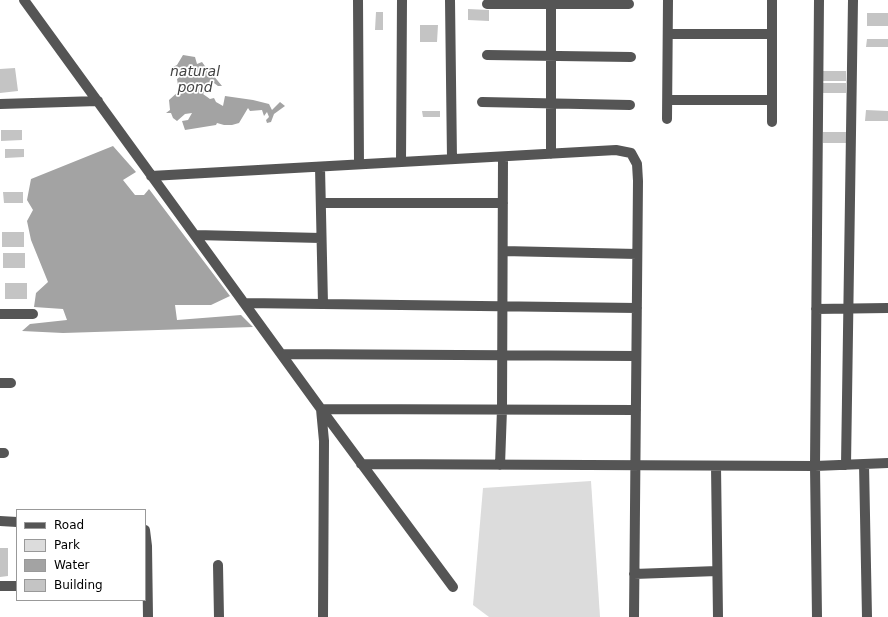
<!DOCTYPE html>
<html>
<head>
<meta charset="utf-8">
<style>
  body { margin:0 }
  #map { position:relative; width:888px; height:617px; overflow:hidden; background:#fff; font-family:"DejaVu Sans",sans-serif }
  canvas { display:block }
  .legend { position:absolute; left:16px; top:509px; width:130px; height:92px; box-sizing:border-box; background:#fff; border:1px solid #999; margin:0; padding:5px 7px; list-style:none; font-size:12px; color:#000 }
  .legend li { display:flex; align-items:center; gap:8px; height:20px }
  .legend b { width:20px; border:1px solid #999 }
</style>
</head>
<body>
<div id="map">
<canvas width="888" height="617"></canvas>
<ul class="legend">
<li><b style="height:5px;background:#555"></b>Road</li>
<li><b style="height:11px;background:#dcdcdc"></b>Park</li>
<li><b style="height:11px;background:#a3a3a3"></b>Water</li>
<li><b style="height:11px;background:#c4c4c4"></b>Building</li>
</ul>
</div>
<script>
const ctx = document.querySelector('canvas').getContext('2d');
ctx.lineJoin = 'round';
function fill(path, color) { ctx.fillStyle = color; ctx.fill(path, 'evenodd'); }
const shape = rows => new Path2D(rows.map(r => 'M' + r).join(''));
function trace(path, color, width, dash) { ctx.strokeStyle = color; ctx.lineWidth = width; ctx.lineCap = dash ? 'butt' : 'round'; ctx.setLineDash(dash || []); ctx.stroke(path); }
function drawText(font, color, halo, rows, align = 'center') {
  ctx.font = font + ' "DejaVu Sans",sans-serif'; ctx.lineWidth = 3.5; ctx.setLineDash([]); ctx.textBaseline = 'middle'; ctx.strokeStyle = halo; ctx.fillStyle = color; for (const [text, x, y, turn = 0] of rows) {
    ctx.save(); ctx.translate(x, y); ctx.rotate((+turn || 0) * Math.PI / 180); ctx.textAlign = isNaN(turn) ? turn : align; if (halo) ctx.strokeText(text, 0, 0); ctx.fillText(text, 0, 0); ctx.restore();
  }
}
const green = shape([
  [591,481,600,617,489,617,473,605,483,488]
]);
const water = shape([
  [183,55,195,57,197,64,202,62,207,69,211,69,211,72,216,72,213,75,222,86,218,86,214,83,208,87,203,94,210,99,214,98,216,102,223,106,225,96,253,100,269,104,272,110,280,102,285,106,274,114,271,122,267,123,266,120,269,117,267,112,264,116,262,110,250,111,248,108,239,123,232,125,224,125,217,123,216,125,185,130,182,121,188,120,192,113,185,114,177,121,173,118,171,113,166,113,170,110,169,100,179,91,177,79,181,76,179,73,181,71,179,67,176,69,173,67,177,65],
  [113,146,136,172,123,180,135,195,144,195,149,189,230,296,211,305,175,305,177,320,241,315,253,327,63,333,22,331,30,324,67,320,63,309,34,307,36,293,48,282,31,240,27,221,33,210,27,200,31,179]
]);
const building = shape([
  [468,9,489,10,489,21,468,20],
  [376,12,383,12,383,30,375,30],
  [867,13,888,13,888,26,867,26],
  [420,25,438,25,437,42,420,42],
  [867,39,888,39,888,47,866,47],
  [15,68,18,91,0,93,0,69],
  [823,71,846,71,846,81,823,81],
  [823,83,846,83,846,93,823,93],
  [866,110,888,111,888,121,865,121],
  [422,111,440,111,440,117,423,117],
  [1,130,22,130,22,140,1,141],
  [823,132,847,132,847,143,823,143],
  [5,149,24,149,24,157,5,158],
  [3,192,23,192,23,203,4,203],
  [2,232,24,232,24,247,2,247],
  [3,253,25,253,25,268,3,268],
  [5,283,27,283,27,299,5,299],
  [0,548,8,548,8,576,0,577]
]);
const minor = shape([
  [24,0,321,409,324,441,323,617],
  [358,0,359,164],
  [450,0,452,159],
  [551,0,551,154],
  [772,0,772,122],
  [487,4,629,4],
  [668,34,772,34],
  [487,55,631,57],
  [668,100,772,100],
  [482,102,630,105],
  [0,104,98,101],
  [667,119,668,0],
  [401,162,402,0],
  [320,167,323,304],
  [151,176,616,150,631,153,637,164,638,181,634,617],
  [321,203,503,203],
  [195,235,321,238],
  [503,251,637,254],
  [244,303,637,308],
  [816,309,888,308],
  [0,314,33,314],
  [282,354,636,356],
  [0,383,11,383],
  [321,409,636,410],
  [321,409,453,587],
  [0,453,4,453],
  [361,464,815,466,888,463],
  [864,464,867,617],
  [500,465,502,409,503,157],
  [846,465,853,0],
  [716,466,718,617],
  [0,521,17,522],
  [145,530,147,546,148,617],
  [218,565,219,617],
  [634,574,717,571],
  [0,586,17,586],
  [817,617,815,466,819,0]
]);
const waterNames = [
  ["natural",195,72],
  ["pond",195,88]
];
fill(green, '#dcdcdc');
fill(water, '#a3a3a3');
fill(building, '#c4c4c4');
trace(minor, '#555', 10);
drawText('italic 14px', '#444', '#fff', waterNames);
</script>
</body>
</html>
